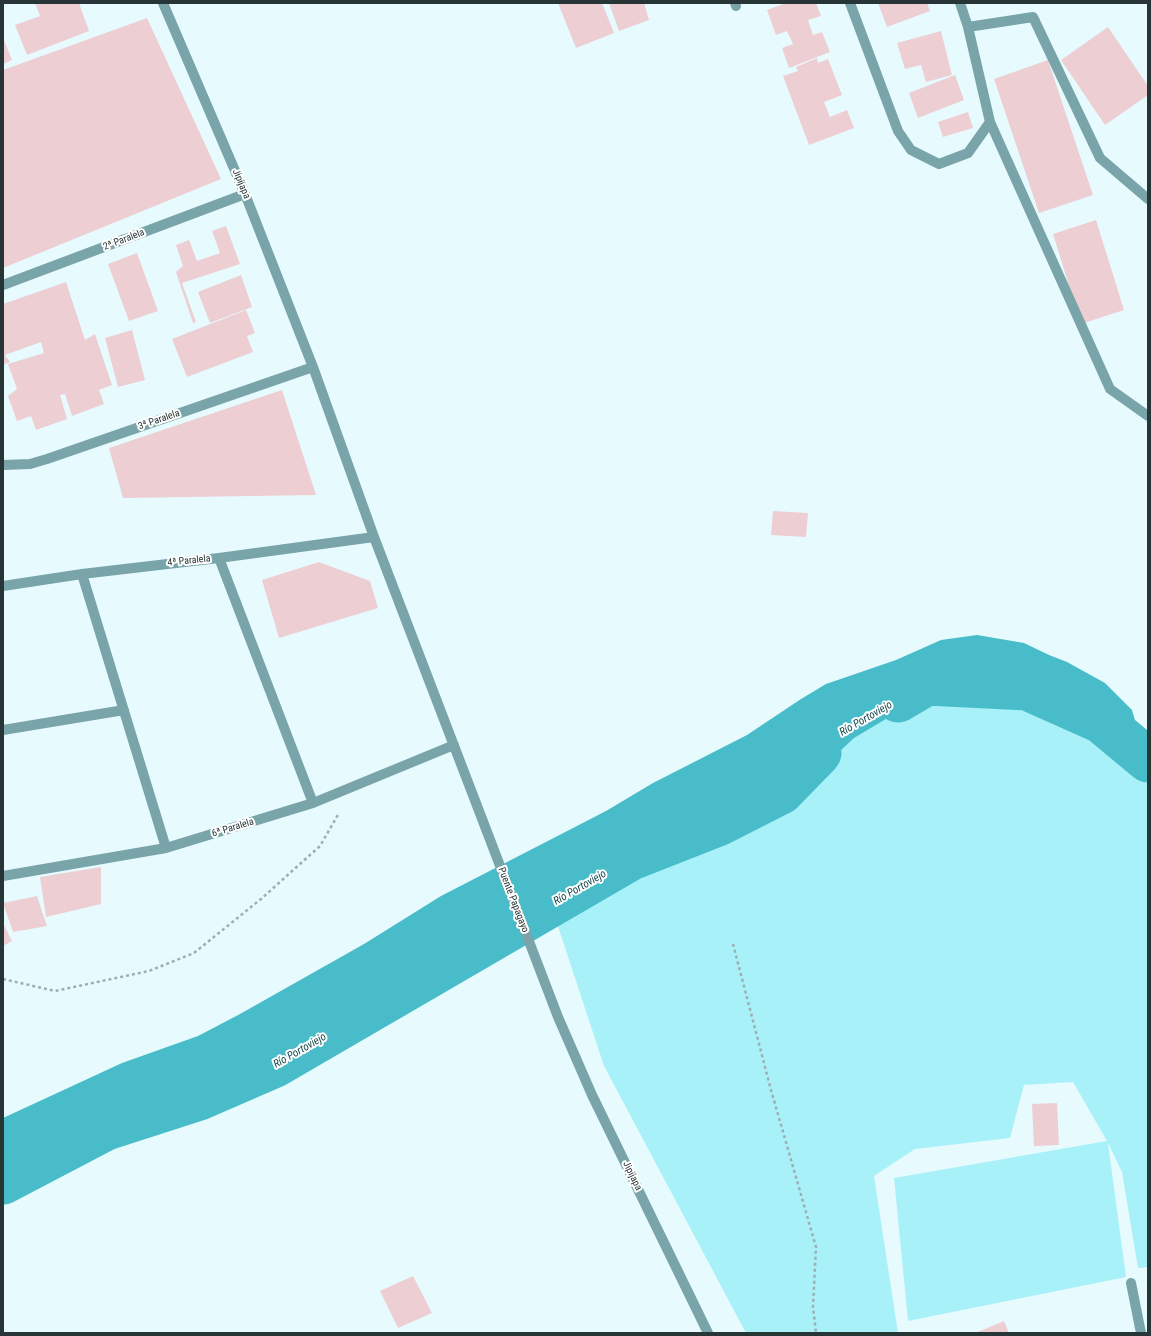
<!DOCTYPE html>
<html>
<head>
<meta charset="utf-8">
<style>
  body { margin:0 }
  #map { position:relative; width:1151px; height:1336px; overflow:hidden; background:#e7fbfe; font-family:"Roboto Condensed",sans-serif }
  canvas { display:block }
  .frame { position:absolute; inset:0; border:4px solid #283536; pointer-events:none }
</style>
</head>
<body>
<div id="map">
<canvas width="1151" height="1336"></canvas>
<div class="frame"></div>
</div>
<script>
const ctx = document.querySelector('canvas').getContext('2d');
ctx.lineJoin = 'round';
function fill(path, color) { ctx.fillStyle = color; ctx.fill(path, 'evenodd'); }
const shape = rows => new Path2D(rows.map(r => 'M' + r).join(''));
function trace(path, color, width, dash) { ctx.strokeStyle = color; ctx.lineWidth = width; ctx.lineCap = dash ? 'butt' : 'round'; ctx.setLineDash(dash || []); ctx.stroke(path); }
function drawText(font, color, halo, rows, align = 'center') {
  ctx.font = font + ' "Roboto Condensed",sans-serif'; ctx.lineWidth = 4; ctx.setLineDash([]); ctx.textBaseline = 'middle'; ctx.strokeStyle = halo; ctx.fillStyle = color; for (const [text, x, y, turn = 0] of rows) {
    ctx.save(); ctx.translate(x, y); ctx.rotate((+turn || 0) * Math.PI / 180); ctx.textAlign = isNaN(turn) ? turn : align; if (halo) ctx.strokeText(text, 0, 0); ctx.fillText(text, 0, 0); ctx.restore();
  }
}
const green = shape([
  [997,684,1126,757,1148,785,1148,1267,1138,1268,1122,1172,1108,1143,1126,1277,908,1321,894,1178,1107,1141,1073,1082,1024,1085,1010,1138,915,1149,874,1176,898,1333,746,1333,604,1066,551,905,768,785,877,716]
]);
const water = shape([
  [977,635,1024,643,1049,655,1067,662,1105,683,1132,710,1138,731,1148,741,1148,771,1118,745,1093,729,1061,685,1024,672,979,676,926,695,854,738,794,794,730,799,651,841,562,883,422,966,358,1008,295,1042,190,1089,120,1114,3,1173,3,1118,122,1063,198,1036,240,1014,364,944,441,896,606,811,653,783,747,735,801,699,826,684,896,660,941,640]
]);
const river = shape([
  [898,700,927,683,1027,688,1101,721,1148,760],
  [3,1182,106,1128,199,1098,275,1065,631,858,720,823,781,792,819,753]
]);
const building = shape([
  [35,3,79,3,89,31,27,55,15,25,40,16],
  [558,3,602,3,614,33,576,48],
  [609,3,644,3,649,20,619,31],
  [786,3,816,3,821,16,808,20,813,35,822,32,830,52,789,68,782,48,793,44,787,31,776,35,767,10],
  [878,3,927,3,930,11,887,27],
  [147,18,221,179,3,268,3,70],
  [1108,27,1148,86,1148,95,1105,125,1061,60],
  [941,31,952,75,926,82,921,65,905,69,897,43],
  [3,38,12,60,3,64],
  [817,58,818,63,828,59,842,95,824,102,830,117,847,110,854,128,809,145,783,76,798,71,796,67],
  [1048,60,1093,195,1039,213,994,79],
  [955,75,964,100,918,118,909,93],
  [968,112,973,128,943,137,938,122],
  [1096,220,1124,310,1081,324,1053,234],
  [226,226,240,264,182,283,196,322,193,323,176,272,183,266,176,245,189,240,197,261,220,253,212,231],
  [137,253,158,311,129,321,108,264],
  [241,275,252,307,210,323,198,292],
  [66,282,85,340,95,334,112,385,99,390,104,404,72,416,65,394,60,395,67,419,36,430,31,416,17,421,8,396,17,389,8,364,44,353,41,342,5,355,10,362,3,365,3,304],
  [246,310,255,333,247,336,253,352,187,377,172,339],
  [132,330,145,380,118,387,105,338],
  [282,390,316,495,123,498,109,448],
  [773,511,808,513,806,537,771,535],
  [319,562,370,581,378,608,279,638,262,580],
  [101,867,101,904,46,917,40,877],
  [37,896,47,926,13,932,3,903],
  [3,923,12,941,3,946],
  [1057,1103,1059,1145,1034,1146,1032,1104],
  [413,1276,432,1313,398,1328,380,1291],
  [1004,1321,1009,1333,975,1333]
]);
const path = shape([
  [733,944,771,1090,816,1247,813,1307,816,1333],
  [3,979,55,991,149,971,194,953,261,899,320,846,339,813]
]);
const minor = shape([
  [163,3,245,194,313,367,374,537,558,1017,592,1095,708,1333],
  [735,3,736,6],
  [850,3,898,131,911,150,939,164,968,153,990,122,968,27,960,3],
  [968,27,1033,17,1100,158,1148,199],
  [990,122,1110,389,1148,416],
  [3,285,245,194],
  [3,465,30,464,47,459,313,367],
  [219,558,313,803],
  [82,574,166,848],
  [3,586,82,574,219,558,374,537],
  [3,730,124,710],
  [3,876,166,848,313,803,454,745],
  [1131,1283,1141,1333]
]);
const streetNames = [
  ["Jipijapa",241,184,67],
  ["2ª Paralela",124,240,-21],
  ["3ª Paralela",159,420,-19],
  ["4ª Paralela",189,561,-6],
  ["6ª Paralela",233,828,-17],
  ["Puente Papagayo",513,900,69],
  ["Jipijapa",632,1176,64]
];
const waterNames = [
  ["Río Portoviejo",866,719,-30],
  ["Río Portoviejo",580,888,-30],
  ["Río Portoviejo",300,1051,-30]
];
fill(green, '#a9f1f9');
fill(water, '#48bdc9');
trace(river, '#48bdc9', 45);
fill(building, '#edced3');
trace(path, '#9daeb0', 2.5, [3, 3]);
trace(minor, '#79a4a9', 10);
drawText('10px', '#283536', '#fff', streetNames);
drawText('italic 11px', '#12464b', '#fff', waterNames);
</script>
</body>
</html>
